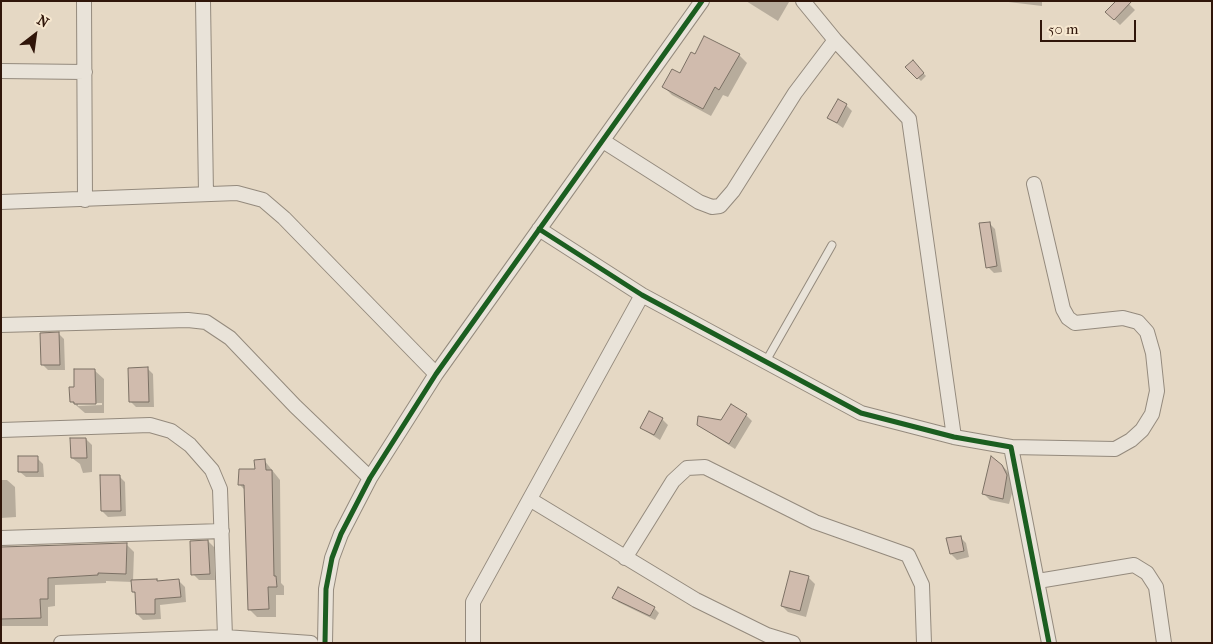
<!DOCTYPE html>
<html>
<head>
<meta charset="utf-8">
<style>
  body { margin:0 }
  #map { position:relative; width:1213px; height:644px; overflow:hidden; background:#e5d8c4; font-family:"IM FELL French Canon",serif }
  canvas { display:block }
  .frame { position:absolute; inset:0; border:2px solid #30160a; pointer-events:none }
  .north { position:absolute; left:10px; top:10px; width:50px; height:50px; -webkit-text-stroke:4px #f7e8d0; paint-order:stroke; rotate:30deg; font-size:14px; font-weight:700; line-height:20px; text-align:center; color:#30160a }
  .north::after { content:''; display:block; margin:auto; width:18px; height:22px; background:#30160a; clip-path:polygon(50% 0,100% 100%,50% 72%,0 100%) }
  .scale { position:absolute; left:1040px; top:20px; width:96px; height:22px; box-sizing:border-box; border:2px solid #30160a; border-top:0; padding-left:6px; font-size:15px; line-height:18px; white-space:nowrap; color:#30160a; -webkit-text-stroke:4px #f7e8d0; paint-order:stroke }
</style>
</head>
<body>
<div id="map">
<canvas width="1213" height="644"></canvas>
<div class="frame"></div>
<div class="north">N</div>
<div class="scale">50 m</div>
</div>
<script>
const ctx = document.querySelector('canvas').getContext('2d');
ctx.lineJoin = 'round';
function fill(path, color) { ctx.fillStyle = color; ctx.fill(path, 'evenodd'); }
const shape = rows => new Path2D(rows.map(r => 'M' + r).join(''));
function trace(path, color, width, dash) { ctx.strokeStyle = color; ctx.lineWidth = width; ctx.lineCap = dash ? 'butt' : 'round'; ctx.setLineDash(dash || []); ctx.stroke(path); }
const shadow = shape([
  [746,1,788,1,789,2,778,21],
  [1000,1,1042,1,1042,6],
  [1126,1,1135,10,1120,25,1107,12],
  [739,55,747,63,728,97,723,95,711,116,672,95,664,87,680,75],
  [913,62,926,76,921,81,907,67],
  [846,105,852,111,843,128,829,118],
  [989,223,995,229,1002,272,994,273,988,267],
  [58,333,64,339,65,370,48,370,42,364],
  [147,368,153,374,154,407,136,407,130,401],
  [94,370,104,379,104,413,85,413,71,401,76,388],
  [78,403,102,403,102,405,78,406],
  [746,415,752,421,735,449,698,425],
  [662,419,668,425,660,440,641,428],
  [86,439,92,445,92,472,83,473,80,464,72,458],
  [37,458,43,464,44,477,26,477,20,472],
  [264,460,280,480,281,583,284,586,284,595,276,595,276,617,257,617,249,609,245,490,240,485,257,471],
  [1002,465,1008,472,1014,486,1009,504,990,500,984,494],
  [119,476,125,482,126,516,108,517,102,511],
  [1,480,7,480,15,487,16,517,1,518],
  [960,537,966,543,969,557,957,560,951,554],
  [208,541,214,547,215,580,199,580,193,574],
  [126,544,134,552,133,581,179,581,185,587,186,602,160,605,161,619,143,620,137,614,137,595,133,592,133,582,106,581,106,583,55,585,55,606,48,607,48,626,1,626,1,547],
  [791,573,809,578,815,584,806,617,788,612,782,606],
  [614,597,654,608,659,613,655,620,618,602]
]);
const building = shape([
  [1116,1,1132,1,1114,20,1105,12,1116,1],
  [704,36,740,54,719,90,715,87,703,109,662,87,672,69,680,73,691,52,695,54,704,36],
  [913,60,924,73,917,79,905,67,913,60],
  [838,99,847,104,837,123,827,118,838,99],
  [990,222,997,266,986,268,979,223,990,222],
  [59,332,60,365,41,365,40,333,59,332],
  [148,367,149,402,129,402,128,368,148,367],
  [74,369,95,369,96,404,74,404,74,402,70,402,69,387,74,387,74,369],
  [731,404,747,414,729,444,697,425,698,416,721,420,731,404],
  [649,411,663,418,654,435,640,428,649,411],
  [70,438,86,438,87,458,71,458,70,438],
  [18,456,38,456,38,472,18,472,18,456],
  [991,456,1002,465,1007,475,1003,499,982,494,991,456],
  [265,459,266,470,272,470,274,576,276,576,277,587,268,587,269,609,248,610,244,485,238,485,239,469,255,469,254,460,265,459],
  [100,475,120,475,121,511,101,511,100,475],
  [961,536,964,551,950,554,946,538,961,536],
  [208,540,210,574,191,575,190,541,208,540],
  [127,543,126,574,98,573,98,575,48,578,48,599,40,599,41,618,1,619,1,547,127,543],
  [790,571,809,576,800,611,781,606,790,571],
  [157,579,157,581,179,579,181,597,155,599,155,614,136,614,135,592,132,592,131,580,157,579],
  [618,587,655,607,650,616,612,598,618,587]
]);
const service = shape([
  [766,361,832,245]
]);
const minor = shape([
  [84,1,85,200],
  [203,1,206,194],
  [803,1,835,40,909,119,954,437],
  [1,71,85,72],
  [603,141,699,202,712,207,720,206,733,191,795,93,835,40],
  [1,202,237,193,263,200,284,218,436,374],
  [539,229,642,295,861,413,954,437,1011,447,1049,643],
  [1,325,188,320,206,322,230,338,295,406,370,478],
  [1,430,150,425,171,431,190,445,212,470,220,489,225,637,222,643],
  [1011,447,1115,449,1131,440,1142,430,1152,414,1157,391,1153,353,1147,332,1138,322,1123,318,1075,323,1068,318,1063,309,1034,184],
  [531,500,696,600,767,635,793,643],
  [1,538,222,531],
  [625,558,673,481,687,468,705,467,815,522,908,555,922,585,924,643],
  [1038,581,1134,565,1147,573,1156,587,1164,643],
  [61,643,225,637,311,643],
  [325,643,326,589,332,558,341,534,370,478,436,374,702,1],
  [473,643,473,602,642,295]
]);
const cycleway = shape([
  [539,229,642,295,861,413,954,437,1011,447,1049,643],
  [325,643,326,589,332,558,341,534,370,478,436,374,702,1]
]);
fill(shadow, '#0003');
fill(building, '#d0bbad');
trace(building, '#7b7064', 1);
trace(service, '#948a7d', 9);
trace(minor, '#948a7d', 16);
trace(service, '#e9e3d9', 7);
trace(minor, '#e9e3d9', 14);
trace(cycleway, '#1b5e20', 5);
</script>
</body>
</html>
